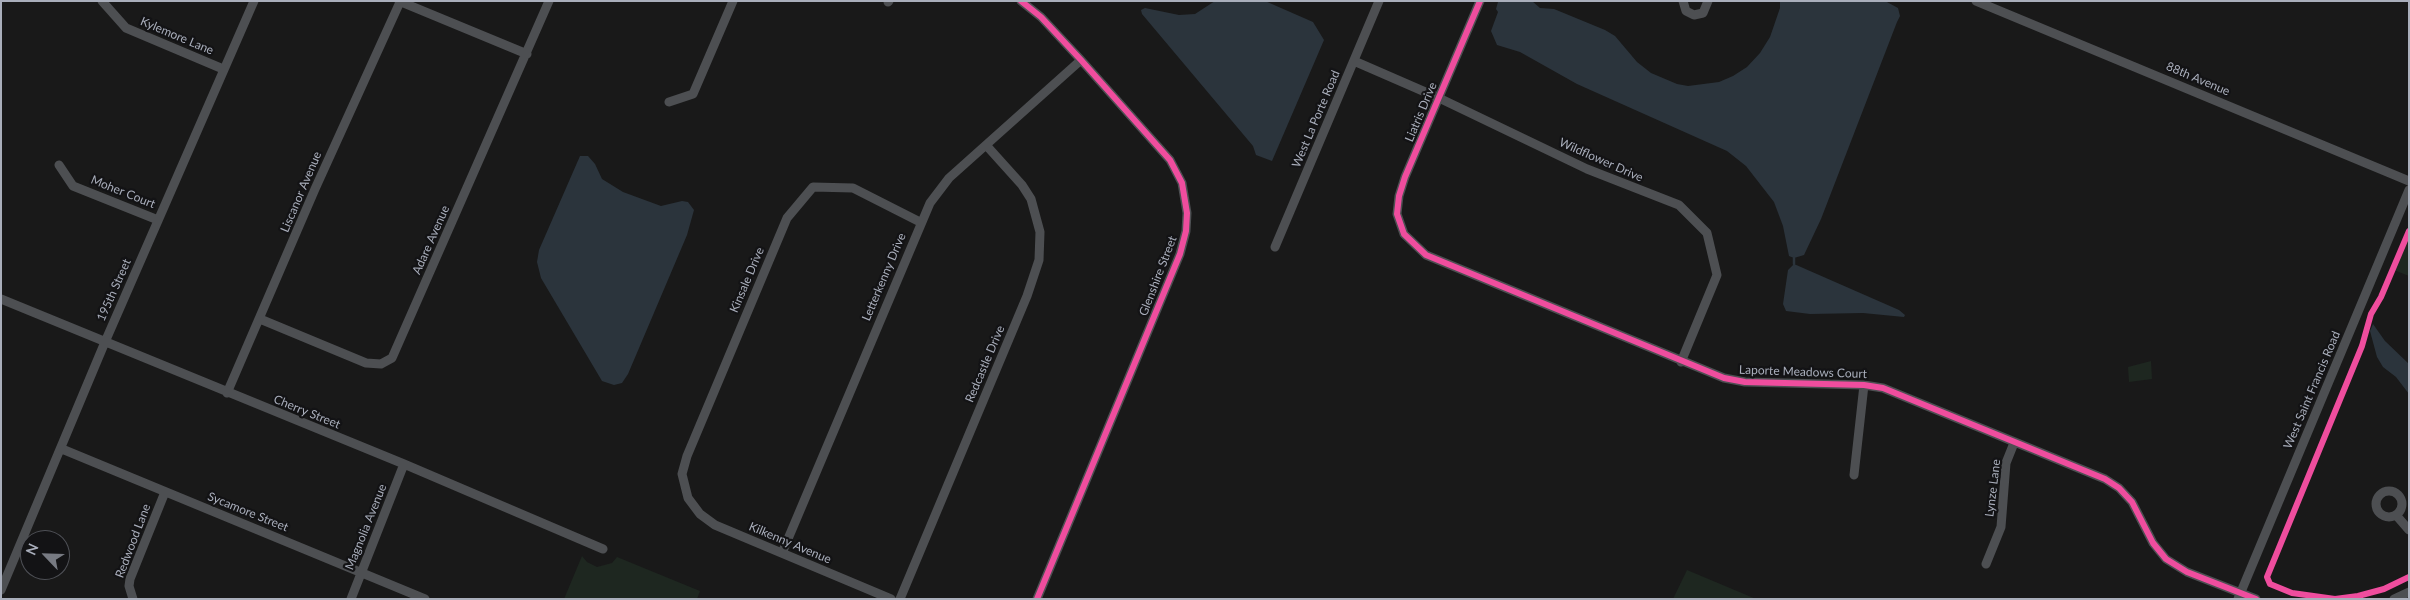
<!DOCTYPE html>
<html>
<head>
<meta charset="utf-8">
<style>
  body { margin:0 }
  #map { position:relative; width:2410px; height:600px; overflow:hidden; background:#191919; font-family:Lato,sans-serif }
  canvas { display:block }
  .frame { position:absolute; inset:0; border:2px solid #a9aebb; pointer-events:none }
  .north { position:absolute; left:20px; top:530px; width:50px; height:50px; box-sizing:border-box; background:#131315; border:1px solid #4f5157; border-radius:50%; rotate:294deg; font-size:14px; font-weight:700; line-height:20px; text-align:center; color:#a9aebb }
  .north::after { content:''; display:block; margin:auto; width:18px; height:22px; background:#777a82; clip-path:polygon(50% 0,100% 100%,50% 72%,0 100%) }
</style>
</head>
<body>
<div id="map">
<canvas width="2410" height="600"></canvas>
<div class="frame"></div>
<div class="north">N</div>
</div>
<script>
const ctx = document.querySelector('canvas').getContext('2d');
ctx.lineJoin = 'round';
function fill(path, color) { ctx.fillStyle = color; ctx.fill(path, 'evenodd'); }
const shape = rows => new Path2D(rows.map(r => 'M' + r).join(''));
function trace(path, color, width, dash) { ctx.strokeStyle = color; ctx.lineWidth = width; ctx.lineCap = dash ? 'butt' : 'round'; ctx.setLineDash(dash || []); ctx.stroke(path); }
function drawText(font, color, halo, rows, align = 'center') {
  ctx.font = font + ' Lato,sans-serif'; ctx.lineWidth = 4.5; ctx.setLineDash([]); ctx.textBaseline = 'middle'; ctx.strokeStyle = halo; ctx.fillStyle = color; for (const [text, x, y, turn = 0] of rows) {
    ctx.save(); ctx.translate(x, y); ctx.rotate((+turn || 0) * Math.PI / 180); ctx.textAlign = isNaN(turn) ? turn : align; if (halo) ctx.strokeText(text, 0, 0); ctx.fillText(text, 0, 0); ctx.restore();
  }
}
const green = shape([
  [2409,235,2409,276,2394,270],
  [2151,361,2152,379,2129,382,2128,367],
  [582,556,587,562,597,567,612,563,617,557,700,591,697,599,564,599],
  [1687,570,1756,599,1673,599]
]);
const water = shape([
  [1215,1,1265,1,1313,22,1324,40,1272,161,1256,155,1253,146,1142,14,1141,10,1145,8,1179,15,1195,14],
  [1532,1,1540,8,1554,9,1605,30,1615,36,1637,62,1651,73,1677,84,1688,86,1719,82,1733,76,1747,67,1760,53,1770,37,1780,8,1780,1,1885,1,1898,8,1900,16,1897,22,1821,219,1804,255,1794,258,1789,256,1783,226,1774,202,1746,166,1727,151,1577,84,1520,52,1497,45,1491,31,1498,12,1496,9,1498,2],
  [580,156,588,156,595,164,602,179,623,192,661,206,682,201,688,202,694,210,687,235,628,374,622,383,614,385,602,381,541,278,537,262,539,250],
  [1794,264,1899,310,1905,315,1904,317,1863,313,1810,314,1786,311,1783,304,1788,270],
  [2373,324,2385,341,2409,364,2409,394,2396,377,2383,367,2377,357,2370,331]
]);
const stream = shape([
  [1794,264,1794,258]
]);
const minor = shape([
  [102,1,126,28,223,69],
  [399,1,527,54],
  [1021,1,1041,17,1081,60,1170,160,1182,183,1187,213,1186,231,1180,254,1037,599],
  [1480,1,1405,177,1399,196,1397,214,1404,234,1426,255,1724,378,1745,382,1864,385,1883,388,2105,479,2119,488,2132,502,2153,543,2166,559,2187,572,2256,599],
  [1683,1,1686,11,1694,15,1703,13,1708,1],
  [1976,1,2409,181],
  [888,2,889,1],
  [1354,61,1439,98,1587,169,1679,205,1707,233,1717,275,1681,362],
  [669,102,693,94,733,1],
  [59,165,73,186,158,220],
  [1275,247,1379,1],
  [1,299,404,464,603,549],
  [260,319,366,363,381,364,392,358,549,1],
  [227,393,315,189,400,2],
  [62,449,425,599],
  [1854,475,1864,385],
  '2376 504a13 13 0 1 1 26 0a13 13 0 1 1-26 0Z',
  [2396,515,2409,530],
  [782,553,930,203,949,178,1081,60],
  [1986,564,2001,527,2006,463,2014,443],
  [1,590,105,342,254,1],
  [133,599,129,586,130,579,165,492],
  [351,599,404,464],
  [891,599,715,525,700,514,688,498,682,474,687,456,787,218,813,187,853,188,920,222],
  [900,599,1027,296,1039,260,1040,232,1031,199,1022,185,986,145],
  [2238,599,2409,190],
  [2394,599,2409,592]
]);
const cycleway = shape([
  [1021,1,1041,17,1081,60,1170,160,1182,183,1187,213,1186,231,1180,254,1037,599],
  [1480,1,1405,177,1399,196,1397,214,1404,234,1426,255,1724,378,1745,382,1864,385,1883,388,2105,479,2119,488,2132,502,2153,543,2166,559,2187,572,2256,599],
  [2409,231,2381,297,2371,314,2362,346,2267,577,2270,584,2292,593,2335,599,2358,596,2384,589,2409,577]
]);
const streetNames = [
  ["Kylemore Lane",177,36,23],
  ["88th Avenue",2198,79,23],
  ["Liatris Drive",1421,112,-67],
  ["West La Porte Road",1316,119,-67],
  ["Wildflower Drive",1601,160,24],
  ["Moher Court",123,192,22],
  ["Liscanor Avenue",301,192,-67],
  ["Adare Avenue",431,240,-66],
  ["Glenshire Street",1158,276,-69],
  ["Letterkenny Drive",884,277,-67],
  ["Kinsale Drive",747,280,-67],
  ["195th Street",114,290,-66],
  ["Redcastle Drive",985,364,-67],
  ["Laporte Meadows Court",1803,372,2],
  ["West Saint Francis Road",2312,390,-67],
  ["Cherry Street",307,412,22],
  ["Lynze Lane",1993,488,-83],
  ["Sycamore Street",248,512,22],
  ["Magnolia Avenue",366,527,-68],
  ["Redwood Lane",133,541,-69],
  ["Kilkenny Avenue",790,543,23]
];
fill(green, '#1e2720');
fill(water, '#2b343c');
trace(stream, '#2b343c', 2.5);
trace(minor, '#4d4f52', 9);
trace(cycleway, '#ef4d9e', 6);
drawText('12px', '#a9aebb', '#131315', streetNames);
</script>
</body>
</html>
